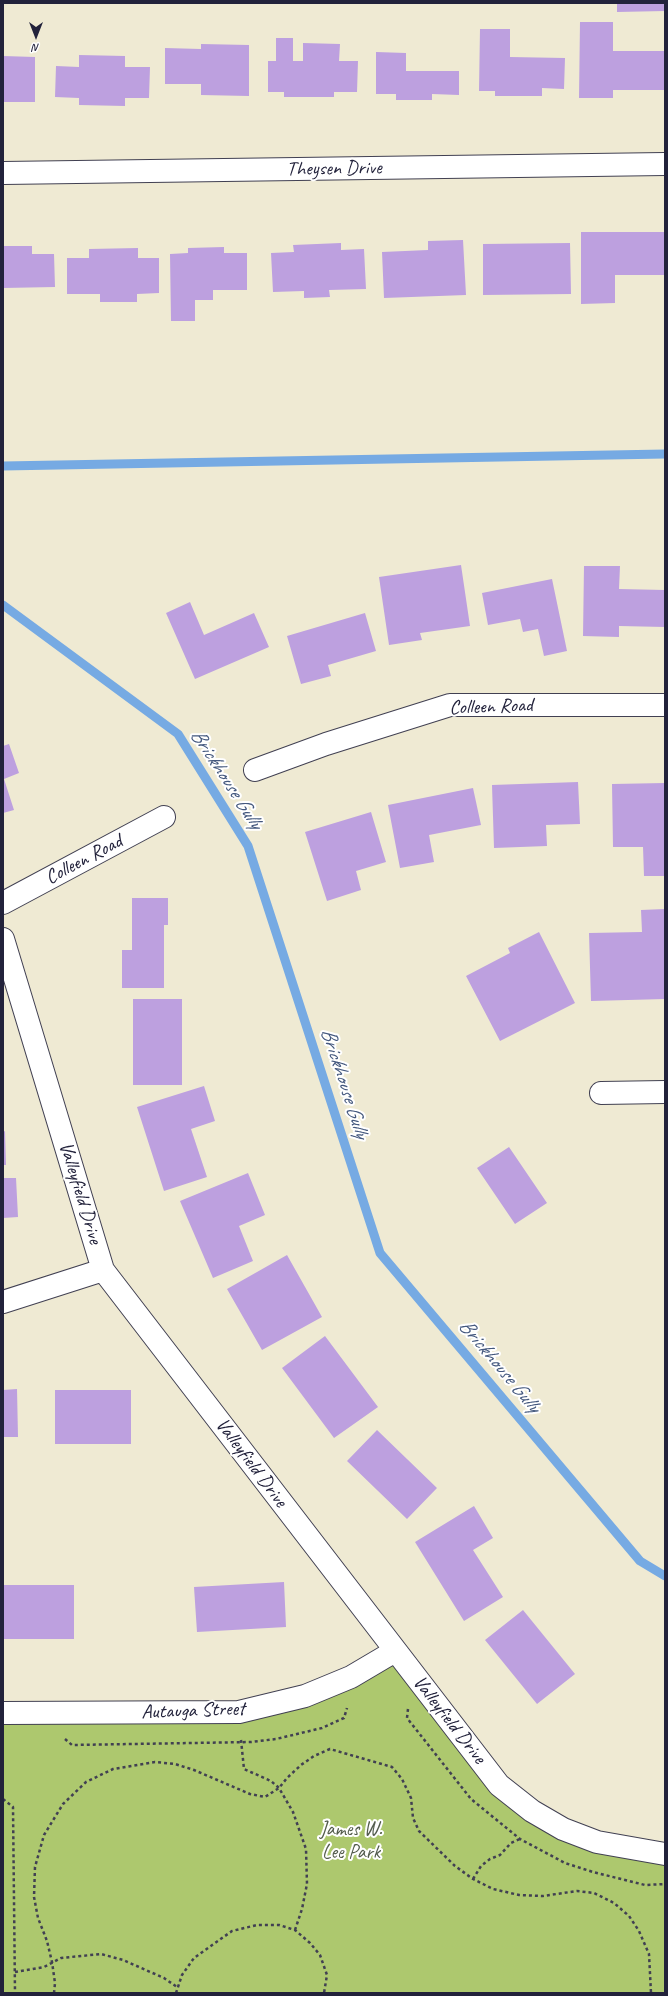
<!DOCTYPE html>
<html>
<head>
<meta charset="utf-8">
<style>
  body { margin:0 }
  #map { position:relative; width:668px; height:1996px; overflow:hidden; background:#efead3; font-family:Caveat,sans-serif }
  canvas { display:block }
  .frame { position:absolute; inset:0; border:4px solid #22223b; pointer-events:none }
  .north { position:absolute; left:16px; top:16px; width:40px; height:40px; -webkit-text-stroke:3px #fff; paint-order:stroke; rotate:180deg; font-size:11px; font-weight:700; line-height:16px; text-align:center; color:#22223b }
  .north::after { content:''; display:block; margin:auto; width:14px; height:18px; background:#22223b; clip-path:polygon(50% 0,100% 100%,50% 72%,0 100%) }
</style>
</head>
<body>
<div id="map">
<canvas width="668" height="1996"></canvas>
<div class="frame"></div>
<div class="north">N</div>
</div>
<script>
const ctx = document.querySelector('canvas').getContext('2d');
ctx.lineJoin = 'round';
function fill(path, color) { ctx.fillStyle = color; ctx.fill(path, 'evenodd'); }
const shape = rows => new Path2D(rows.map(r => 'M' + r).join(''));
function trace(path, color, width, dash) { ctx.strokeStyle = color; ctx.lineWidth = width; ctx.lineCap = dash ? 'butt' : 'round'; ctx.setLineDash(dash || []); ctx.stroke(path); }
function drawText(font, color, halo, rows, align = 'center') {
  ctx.font = font + ' Caveat,sans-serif'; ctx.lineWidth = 4; ctx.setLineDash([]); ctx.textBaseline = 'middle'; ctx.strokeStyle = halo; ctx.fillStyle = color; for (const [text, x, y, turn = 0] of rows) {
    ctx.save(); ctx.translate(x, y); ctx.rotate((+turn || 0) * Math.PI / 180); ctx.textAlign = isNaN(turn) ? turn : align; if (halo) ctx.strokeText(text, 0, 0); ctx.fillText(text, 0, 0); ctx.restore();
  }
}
const green = shape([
  [395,1651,532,1811,665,1854,665,1993,3,1993,3,1713,239,1712]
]);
const stream = shape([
  [3,466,665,454],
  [3,605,178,734,248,846,380,1253,640,1561,665,1576]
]);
const building = shape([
  [617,3,665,3,665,11,617,12],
  [580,22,613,22,613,51,665,51,665,90,613,90,613,98,579,98],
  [480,29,510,29,510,57,565,58,564,89,542,88,542,96,495,96,495,91,479,91],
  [276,38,293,38,293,61,303,61,303,43,340,44,339,61,358,61,357,92,334,92,334,97,284,97,284,92,268,92,268,61,276,61],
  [201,44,249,45,249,96,201,95,201,84,165,84,165,48,201,49],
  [376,52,406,53,406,71,459,71,459,95,432,94,432,100,396,100,396,94,376,94],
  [79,55,125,56,125,67,150,67,149,98,125,98,125,106,79,105,79,98,55,97,56,66,79,67],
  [3,56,35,57,35,102,3,102],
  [581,232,665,232,665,275,615,275,615,303,581,304],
  [463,240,466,295,384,298,382,252,428,250,428,241],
  [341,243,341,250,364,249,366,289,329,290,330,297,304,298,304,291,273,292,271,253,294,252,293,245],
  [570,243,571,294,483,295,483,244],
  [3,246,32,246,32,254,54,254,55,287,3,288],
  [224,247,224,253,247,253,247,290,213,290,213,300,195,300,195,321,171,321,170,254,188,253,188,248],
  [138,248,138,258,159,258,159,293,137,294,137,302,100,302,100,294,67,294,67,258,89,258,89,249],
  [461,565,470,626,420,633,422,640,389,645,379,577],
  [584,566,620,566,619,589,665,590,665,627,619,626,619,637,583,636],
  [552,579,567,651,544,656,538,629,523,632,520,619,488,625,482,593],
  [190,602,204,635,254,613,269,647,195,679,166,613],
  [365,613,376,651,328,665,331,676,301,684,287,636],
  [9,744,19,773,4,779,14,810,3,813,3,746],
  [578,782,580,824,546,825,547,846,494,848,492,785],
  [665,783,665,876,644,876,643,847,613,847,612,784],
  [473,788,481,825,429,835,434,862,400,868,388,805],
  [371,812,386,862,356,871,361,890,327,901,305,832],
  [132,898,168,898,168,925,164,925,164,988,122,988,122,950,132,950],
  [665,909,665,999,591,1001,589,933,642,932,641,910],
  [539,932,575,1003,500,1041,466,976,510,953,508,948],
  [133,999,182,999,182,1085,133,1085],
  [204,1086,215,1121,191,1129,207,1177,164,1191,137,1107],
  [5,1131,6,1165,3,1165,3,1132],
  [509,1147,547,1203,515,1224,477,1168],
  [248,1173,265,1215,239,1226,253,1261,213,1278,180,1201],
  [3,1178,16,1178,18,1217,3,1218],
  [287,1255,322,1317,262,1350,227,1289],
  [325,1336,378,1407,334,1438,282,1368],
  [17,1389,18,1437,3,1437,3,1390],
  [55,1390,131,1390,131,1444,55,1444],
  [377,1430,437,1488,407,1519,347,1461],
  [474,1506,493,1538,473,1550,503,1597,464,1621,415,1542],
  [284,1582,286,1627,197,1632,194,1587],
  [3,1585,74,1585,74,1639,3,1639],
  [523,1610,575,1674,537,1704,485,1640]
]);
const path = shape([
  [408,1709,407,1718,471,1799,520,1839,565,1863,593,1872,645,1885,665,1884],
  [65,1739,72,1745,251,1742,276,1739,322,1728,344,1718,347,1708],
  [241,1740,244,1769,271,1781,279,1788,293,1812,306,1849,307,1884,302,1909,295,1930],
  [3,1799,13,1807,15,1993],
  [473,1879,481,1866,490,1859,500,1855,511,1843,520,1839],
  [15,1972,44,1967,61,1958,101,1954,123,1960,164,1978,177,1987],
  [54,1993,55,1983,52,1962,47,1941,38,1918,34,1897,35,1867,44,1835,63,1804,86,1782,113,1769,155,1762,175,1764,194,1770,250,1794,265,1797,279,1788,287,1778,301,1765,314,1756,330,1749,392,1767,402,1779,411,1798,413,1818,419,1831,455,1866,473,1879,493,1889,519,1895,543,1896,577,1891,594,1893,614,1903,629,1916,639,1931,649,1954,651,1993],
  [176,1993,182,1975,194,1958,232,1931,257,1925,279,1925,295,1930,310,1943,320,1955,327,1975,324,1993]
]);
const minor = shape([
  [3,173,665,164],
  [255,770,326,744,450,705,665,705],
  [3,903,164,817],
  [3,939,103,1270,499,1785,532,1811,563,1829,597,1842,665,1854],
  [601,1093,665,1092],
  [3,1302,103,1270],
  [3,1713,239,1712,305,1696,351,1677,395,1651]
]);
const streetNames = [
  ["Theysen Drive",334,169,-1],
  ["Colleen Road",491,707,-2],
  ["Colleen Road",84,860,-28],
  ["Valleyfield Drive",80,1193,73],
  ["Valleyfield Drive",251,1463,53],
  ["Autauga Street",193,1711,-2],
  ["Valleyfield Drive",449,1720,52]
];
const parkNames = [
  ["James W.",351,1830],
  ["Lee Park",351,1853]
];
const waterNames = [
  ["Brickhouse Gully",226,779,57],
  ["Brickhouse Gully",344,1083,72],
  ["Brickhouse Gully",499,1366,50]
];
fill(green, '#adc86e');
trace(stream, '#76aae3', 9);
fill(building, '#bda0df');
trace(minor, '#414052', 24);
trace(path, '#414052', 2.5, [3, 3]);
trace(minor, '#fff', 22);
drawText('20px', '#22223b', '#fff', streetNames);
drawText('20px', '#535c4d', '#fff', parkNames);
drawText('italic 21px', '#44587e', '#fff', waterNames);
</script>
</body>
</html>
